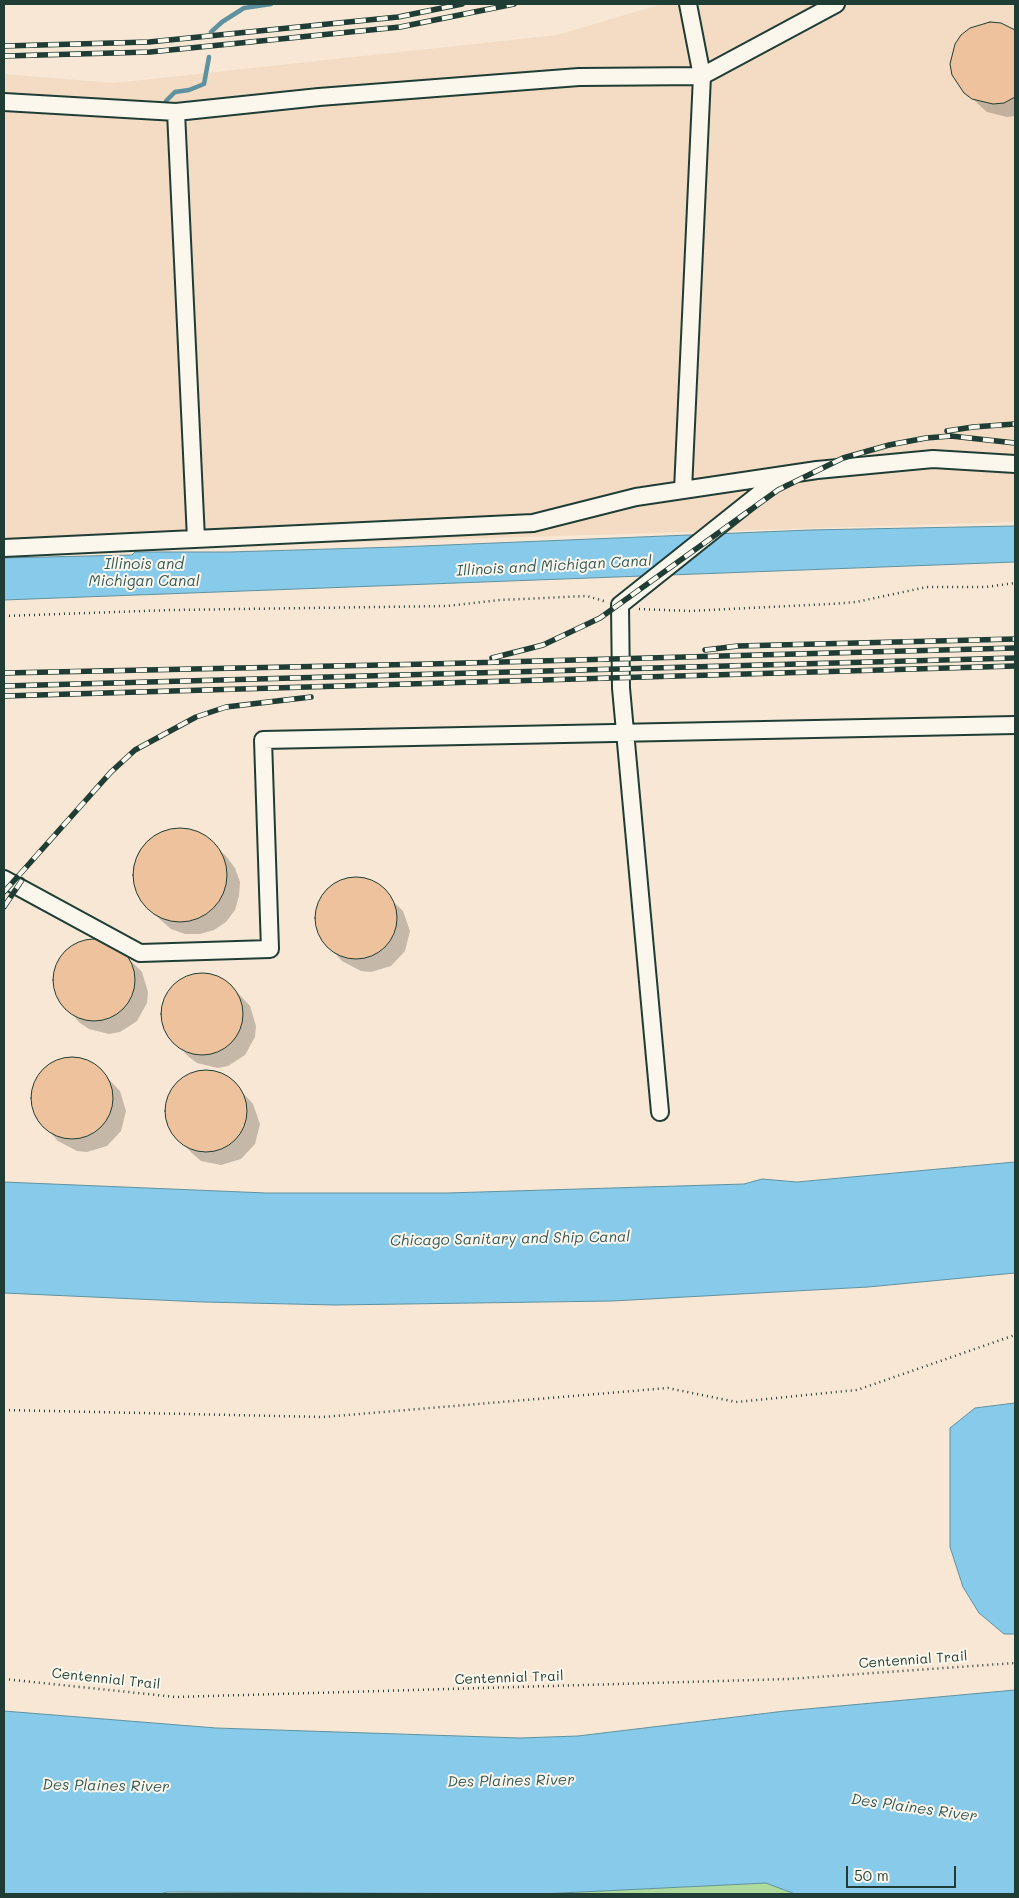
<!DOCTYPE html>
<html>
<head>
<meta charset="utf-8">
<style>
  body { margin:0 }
  #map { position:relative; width:1019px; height:1898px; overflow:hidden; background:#f7e7d4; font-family:Mali,sans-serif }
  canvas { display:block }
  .frame { position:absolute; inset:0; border:5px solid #1f3d34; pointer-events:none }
  .scale { position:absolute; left:846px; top:1866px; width:110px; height:22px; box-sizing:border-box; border:2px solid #1f3d34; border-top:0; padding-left:6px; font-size:15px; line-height:18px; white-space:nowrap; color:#1f3d34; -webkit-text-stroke:4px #fbf7ec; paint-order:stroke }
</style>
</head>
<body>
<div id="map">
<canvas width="1019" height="1898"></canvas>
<div class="frame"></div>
<div class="scale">50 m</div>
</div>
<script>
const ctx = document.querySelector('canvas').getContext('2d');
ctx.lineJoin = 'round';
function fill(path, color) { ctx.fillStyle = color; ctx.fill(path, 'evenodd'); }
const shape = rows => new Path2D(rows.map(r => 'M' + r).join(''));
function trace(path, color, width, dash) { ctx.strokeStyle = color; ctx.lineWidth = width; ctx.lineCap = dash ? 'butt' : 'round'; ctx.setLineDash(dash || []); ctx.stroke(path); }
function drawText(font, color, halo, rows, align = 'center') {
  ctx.font = font + ' Mali,sans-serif'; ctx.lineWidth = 4; ctx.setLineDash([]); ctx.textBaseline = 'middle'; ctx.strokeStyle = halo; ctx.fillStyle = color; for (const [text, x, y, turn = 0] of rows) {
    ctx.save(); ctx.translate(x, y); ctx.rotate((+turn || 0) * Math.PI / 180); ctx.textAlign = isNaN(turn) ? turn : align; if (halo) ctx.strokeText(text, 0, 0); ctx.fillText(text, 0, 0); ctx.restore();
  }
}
const built = shape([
  [662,4,1015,4,1015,522,4,553,4,74,114,83,557,35]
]);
const green = shape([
  [766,1883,795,1894,540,1894]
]);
const water = shape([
  [1015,526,1015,562,4,600,4,558,132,555,135,552,229,552,398,547,810,530,1015,526],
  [1015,1162,1015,1273,868,1287,612,1301,335,1305,203,1302,4,1293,4,1182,266,1193,447,1193,744,1184,762,1179,797,1182,1015,1162],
  [1015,1403,1015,1634,1004,1634,979,1613,963,1587,950,1547,950,1428,975,1408,1015,1403],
  [1015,1690,1015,1894,795,1894,766,1883,540,1894,168,1892,159,1894,4,1894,4,1711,216,1728,520,1738,578,1736,785,1711,1015,1690]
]);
const shadow = shape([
  [1001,24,1015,32,1015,116,1007,117,987,112,965,92],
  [172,829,187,829,201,833,226,856,235,868,240,882,239,896,235,910,226,922,214,930,200,934,185,934,171,929,146,907,138,895,134,881,134,867,138,853,147,841,158,833],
  [354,878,374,883,403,911,410,931,405,951,391,966,371,972,361,971,342,961,322,940,316,920,320,899,334,884],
  [92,940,113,944,121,951,142,972,148,992,147,1003,137,1021,120,1032,109,1034,89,1029,80,1023,60,1001,54,981,58,961,64,952,72,946],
  [201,973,221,978,229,984,250,1006,256,1026,255,1037,245,1055,228,1066,218,1068,197,1063,189,1057,168,1035,162,1015,167,995,173,986,190,975],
  [70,1058,81,1059,99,1069,120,1091,126,1111,121,1131,107,1146,87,1152,77,1151,58,1141,38,1119,32,1099,32,1089,42,1071,50,1064],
  [204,1071,225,1076,233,1082,253,1104,260,1124,255,1144,241,1159,221,1165,201,1161,193,1154,172,1133,166,1113,167,1102,176,1084,184,1077]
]);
const stream = shape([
  [211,32,222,22,244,8,271,4],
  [166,101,175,92,189,90,204,84,209,57]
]);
const building = shape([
  [990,22,1001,23,1015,30,1015,97,1004,103,993,104,972,99,964,93,952,75,950,64,955,44,961,35,970,28,990,22],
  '133 875a47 47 0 1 1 94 0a47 47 0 1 1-94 0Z',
  '315 918a41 41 0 1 1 82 0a41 41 0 1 1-82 0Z',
  '53 980a41 41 0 1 1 82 0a41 41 0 1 1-82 0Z',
  '161 1014a41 41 0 1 1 82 0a41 41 0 1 1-82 0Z',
  '31 1098a41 41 0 1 1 82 0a41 41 0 1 1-82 0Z',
  '165 1111a41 41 0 1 1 82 0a41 41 0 1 1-82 0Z'
]);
const path = shape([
  [639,609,690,611,831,604,856,602,927,587,986,587,1015,583],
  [4,616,172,610,447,606,500,600,587,596,607,602],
  [4,1410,323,1417,668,1388,736,1402,857,1390,1015,1335],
  [4,1679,176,1697,788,1679,1015,1663]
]);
const minor = shape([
  [4,102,176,112,319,97,579,77,702,76,836,4],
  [176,112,196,539],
  [683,490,702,76,688,4],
  [4,548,533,523,636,497,817,470,933,459,1015,464],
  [4,879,140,953,270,949,263,740,1015,725],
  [660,1112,621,688,620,605,783,475]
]);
const rail = shape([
  [4,46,149,42,398,17,462,4],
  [4,56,150,52,400,27,514,4],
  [947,431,973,427,1015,424],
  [705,650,738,646,1015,639],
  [492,658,543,645,600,618,778,490,843,458,889,445,926,438,951,436,1015,443],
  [4,673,429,664,1015,648],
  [4,686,1015,658],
  [4,696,1015,666],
  [4,892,111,772,135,750,196,717,226,707,311,697],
  [4,907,22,880]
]);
const streetNames = [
  ["Centennial Trail",913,1660,-4],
  ["Centennial Trail",509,1678,-2],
  ["Centennial Trail",106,1679,6]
];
const waterNames = [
  ["Illinois and",144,564],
  ["Michigan Canal",144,581],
  ["Illinois and Michigan Canal",554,566,-3],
  ["Chicago Sanitary and Ship Canal",510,1239,-1],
  ["Des Plaines River",511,1781,-1],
  ["Des Plaines River",106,1786,1],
  ["Des Plaines River",914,1808,8]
];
fill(built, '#f4dcc4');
fill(green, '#addb9b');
fill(water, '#88cae9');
trace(water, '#5e92a1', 1);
fill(shadow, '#0003');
trace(stream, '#5e92a1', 4.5);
fill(building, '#eec29d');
trace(building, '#1f3d34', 1);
trace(minor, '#1f3d34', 20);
trace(path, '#1f3d34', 2.5, [1, 4]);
trace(minor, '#fbf7ec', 16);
trace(rail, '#1f3d34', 5.5);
trace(rail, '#fbf7ec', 4, [11]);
drawText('14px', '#1f3d34', '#fbf7ec', streetNames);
drawText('italic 15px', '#345958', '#fbf7ec', waterNames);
</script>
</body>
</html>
